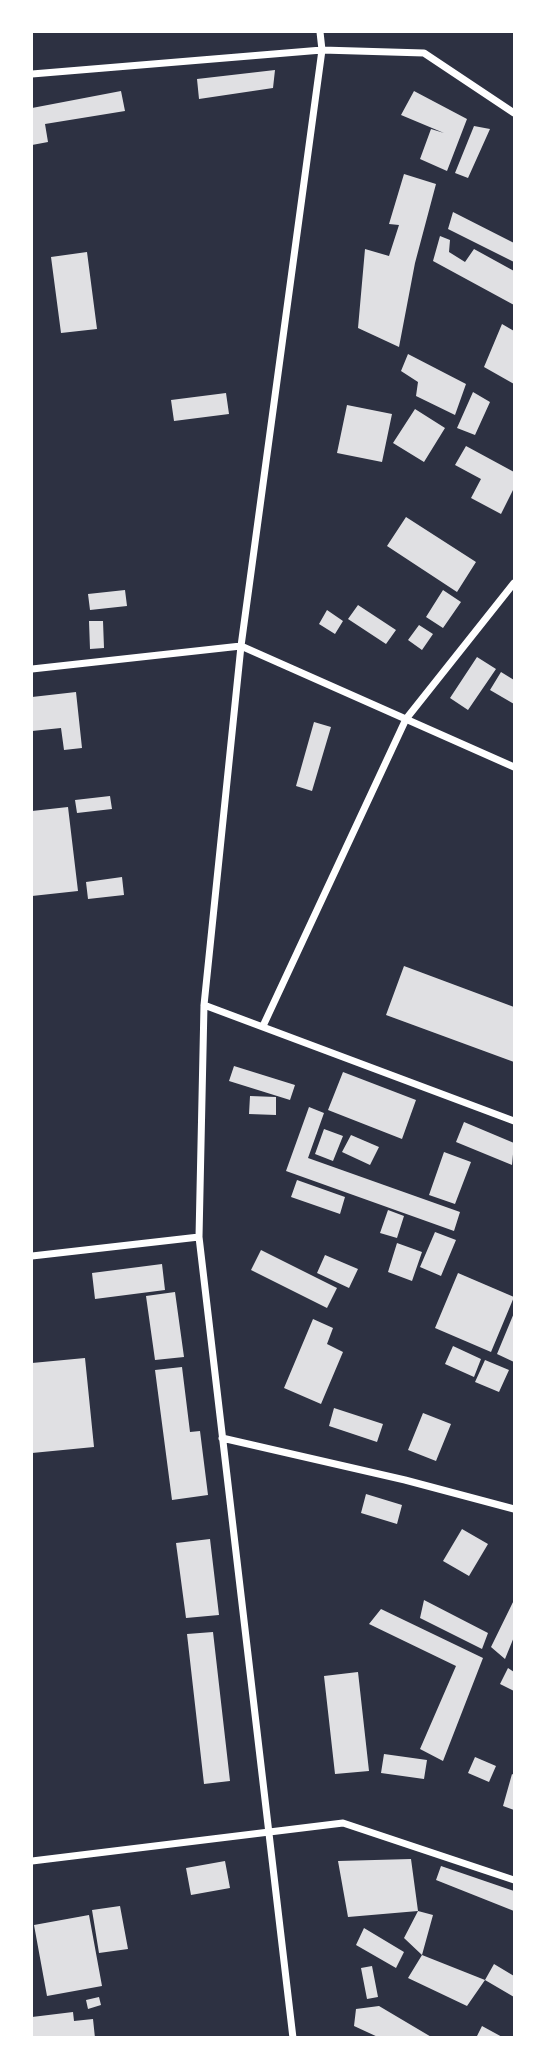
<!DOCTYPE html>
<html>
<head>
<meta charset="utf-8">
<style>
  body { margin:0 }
  #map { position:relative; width:546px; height:2069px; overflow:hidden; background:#2d3142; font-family:"Noto Sans",sans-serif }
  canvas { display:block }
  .frame { position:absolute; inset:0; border:33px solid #fff; pointer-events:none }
</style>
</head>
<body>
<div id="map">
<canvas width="546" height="2069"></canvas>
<div class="frame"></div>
</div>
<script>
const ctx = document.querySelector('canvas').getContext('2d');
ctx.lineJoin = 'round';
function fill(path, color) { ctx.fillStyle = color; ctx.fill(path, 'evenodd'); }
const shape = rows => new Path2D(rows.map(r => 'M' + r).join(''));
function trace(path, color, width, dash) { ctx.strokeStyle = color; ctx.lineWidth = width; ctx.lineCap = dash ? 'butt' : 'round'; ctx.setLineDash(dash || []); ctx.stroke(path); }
const building = shape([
  [275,70,273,88,199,99,197,79],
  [121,91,125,111,45,124,48,142,32,145,32,108],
  [414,91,467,119,447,171,420,159,431,129,444,133,401,115],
  [474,126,490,129,468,178,455,173],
  [404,174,436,184,415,263,399,347,358,328,365,249,389,256,399,225,389,224],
  [453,212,514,243,514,262,448,229],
  [440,236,450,240,449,252,465,262,474,249,514,271,514,305,433,261],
  [87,252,97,329,61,333,51,257],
  [502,324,514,331,514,384,484,367],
  [408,354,466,384,455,415,416,396,418,382,401,371],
  [473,392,490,402,475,435,457,428],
  [226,393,229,414,174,421,171,400],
  [347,405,392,414,382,462,337,453],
  [415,409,445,428,424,462,393,443],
  [466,446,514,472,514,488,501,514,471,498,481,479,455,465],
  [406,517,476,562,457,592,387,546],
  [125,590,127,606,90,610,88,594],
  [443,590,461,602,443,628,426,617],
  [358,605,396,630,386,644,348,619],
  [327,610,343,621,335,634,319,624],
  [89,621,103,621,104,648,90,649],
  [419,625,433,634,422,650,408,640],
  [477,657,496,669,468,710,450,698],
  [501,672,514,680,514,704,490,690],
  [76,692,82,748,64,750,61,728,32,731,32,697],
  [314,722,331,727,312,791,296,786],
  [110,796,112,809,77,813,75,800],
  [68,807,78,891,32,896,32,811],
  [122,877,124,895,88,899,86,882],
  [404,966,514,1007,514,1062,386,1015],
  [234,1066,295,1085,290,1100,229,1081],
  [343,1072,416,1100,402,1139,328,1110],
  [250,1096,276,1097,276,1115,249,1114],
  [309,1107,324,1113,308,1158,460,1212,454,1231,286,1171],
  [464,1122,514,1143,512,1165,456,1142],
  [324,1129,343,1136,333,1161,315,1154],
  [351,1135,379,1147,370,1165,342,1152],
  [444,1152,471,1162,455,1204,429,1195],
  [297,1180,345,1197,340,1214,291,1197],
  [388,1210,404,1216,397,1238,380,1233],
  [435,1232,456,1240,441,1276,420,1267],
  [397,1243,422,1252,412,1281,388,1272],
  [261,1250,337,1288,327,1308,251,1270],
  [325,1255,358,1269,349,1288,317,1273],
  [162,1264,165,1290,95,1299,92,1273],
  [458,1273,514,1297,491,1352,435,1328],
  [175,1292,184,1357,155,1360,146,1296],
  [514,1313,514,1362,497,1354],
  [313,1319,333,1328,327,1344,343,1352,321,1404,284,1388],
  [453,1346,481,1359,474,1377,445,1364],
  [85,1358,94,1447,32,1453,32,1363],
  [485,1360,509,1370,499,1392,475,1382],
  [182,1367,190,1432,200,1431,208,1495,172,1500,155,1370],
  [334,1408,383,1424,377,1442,329,1426],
  [423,1413,451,1424,436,1461,408,1450],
  [366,1494,402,1505,397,1524,361,1513],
  [462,1529,488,1544,469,1576,443,1561],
  [210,1539,219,1615,186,1618,176,1543],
  [424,1600,488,1633,482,1649,420,1618],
  [514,1600,514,1637,505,1659,491,1647],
  [381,1609,483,1658,443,1761,420,1749,456,1666,369,1624],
  [213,1632,230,1781,204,1784,187,1634],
  [508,1668,514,1672,514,1691,500,1684],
  [358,1672,369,1771,335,1774,324,1676],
  [384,1754,427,1760,424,1779,381,1773],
  [475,1757,496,1766,489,1782,468,1773],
  [512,1774,514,1775,514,1810,503,1806],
  [411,1859,418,1911,348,1917,338,1861],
  [225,1861,230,1888,191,1895,186,1868],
  [441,1866,514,1891,514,1911,436,1880],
  [120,1906,128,1949,99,1953,92,1910],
  [418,1911,433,1915,422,1955,404,1938],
  [89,1915,102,1986,47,1996,34,1925],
  [364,1928,404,1952,396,1968,356,1945],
  [422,1955,485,1980,467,2006,408,1978],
  [494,1964,514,1976,514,1997,485,1980],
  [372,1966,378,1997,367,1999,361,1968],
  [99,1997,101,2005,88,2009,86,2000],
  [379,2006,433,2038,380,2038,354,2026,356,2009],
  [73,2012,74,2021,93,2019,95,2038,32,2038,32,2017],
  [482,2026,504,2038,476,2038]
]);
const minor = shape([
  [32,74,322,50,424,53,514,113],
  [32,669,241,646,514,767],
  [204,1005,514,1121],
  [263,1026,406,719,514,583],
  [32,1256,199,1237],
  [222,1438,405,1480,514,1509],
  [32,1861,343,1823,514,1880],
  [293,2038,199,1237,204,1005,241,646,322,50,320,32]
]);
fill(building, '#e0e0e3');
trace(minor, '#fff', 7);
</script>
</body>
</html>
